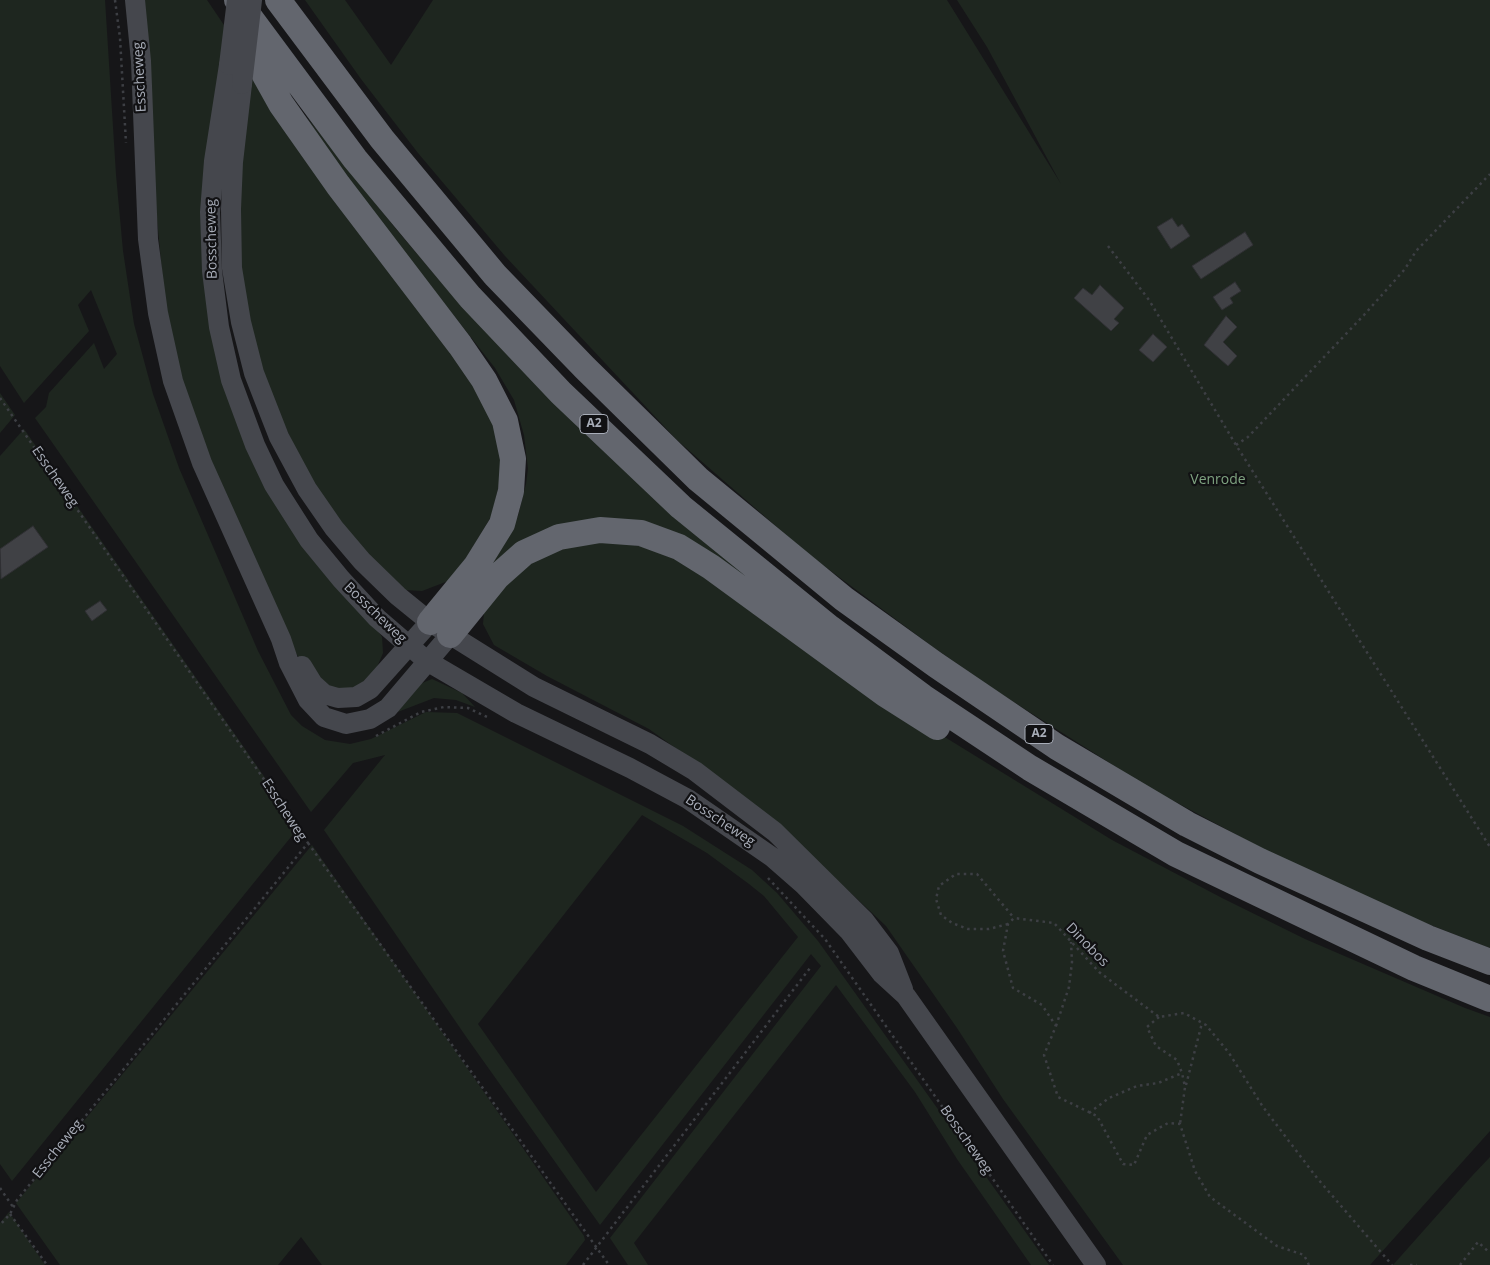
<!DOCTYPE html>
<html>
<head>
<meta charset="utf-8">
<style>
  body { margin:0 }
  canvas { display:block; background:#161618 }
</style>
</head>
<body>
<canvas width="1490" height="1265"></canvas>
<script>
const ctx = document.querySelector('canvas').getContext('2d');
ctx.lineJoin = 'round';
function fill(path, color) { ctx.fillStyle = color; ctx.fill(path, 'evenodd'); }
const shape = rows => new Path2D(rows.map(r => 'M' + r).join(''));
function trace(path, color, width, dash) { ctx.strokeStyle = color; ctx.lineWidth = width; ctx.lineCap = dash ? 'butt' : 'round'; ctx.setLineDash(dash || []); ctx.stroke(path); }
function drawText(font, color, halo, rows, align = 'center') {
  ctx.font = font + ' "Open Sans",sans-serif'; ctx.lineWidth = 4.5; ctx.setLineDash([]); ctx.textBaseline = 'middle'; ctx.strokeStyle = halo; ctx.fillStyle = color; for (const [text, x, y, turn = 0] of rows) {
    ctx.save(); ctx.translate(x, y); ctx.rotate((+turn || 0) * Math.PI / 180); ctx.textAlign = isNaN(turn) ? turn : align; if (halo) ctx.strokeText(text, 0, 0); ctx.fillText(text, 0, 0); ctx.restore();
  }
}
const green = shape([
  [0,0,105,0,116,175,123,251,134,324,153,394,179,468,258,651,291,715,302,726,325,740,350,744,371,739,426,712,457,713,683,826,752,870,777,893,818,941,1049,1265,1031,1265,957,1159,915,1092,836,985,634,1243,648,1265,628,1265,610,1238,821,966,811,954,600,1225,467,1038,324,830,385,755,353,763,311,812,35,418,46,407,49,393,94,343,104,369,117,354,91,290,78,305,89,331,24,403,0,366],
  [642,815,707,853,749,884,764,896,798,937,596,1192,478,1024],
  [141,0,207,0,226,28,207,184,240,425,382,637,383,653,377,667,360,690,341,696,301,662,285,633,233,518,179,375,166,313,149,135],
  [305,0,345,0,391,65,433,0,947,0,1061,184,987,47,957,0,1490,0,1490,948,1415,919,1265,850,1146,786,998,692,933,647,808,554,677,440,505,256,418,153,361,79],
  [250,63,478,373,507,453,491,517,466,558,448,581,422,591,405,590,366,554,309,479,258,367,235,231],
  [306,116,396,229,446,288,774,600,639,525,487,573,518,516,526,484,528,469,524,435,514,400,495,368,375,215,322,142],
  [0,393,15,415,0,433],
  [24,429,299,827,12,1181,0,1164,0,456],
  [603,539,671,552,943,736,1112,840,1222,898,1305,939,1465,1008,1490,1017,1490,1131,1370,1265,1123,1265,1003,1099,957,1028,886,926,805,850,723,782,649,729,547,676,494,645,483,624,484,613,510,577,553,550],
  [432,679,462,693,475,707,456,700,434,698,395,713,415,686],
  [312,845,584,1236,585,1240,566,1265,322,1265,301,1237,278,1265,60,1265,16,1203],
  [1490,1157,1490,1265,1393,1265,1472,1176],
  [9,1212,45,1265,0,1265,0,1223]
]);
const building = shape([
  [1172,218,1178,227,1182,224,1190,236,1171,249,1157,227,1172,218],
  [1245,232,1253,245,1201,279,1192,266,1245,232],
  [1235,282,1241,291,1230,298,1233,303,1222,310,1213,297,1235,282],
  [1100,285,1124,308,1114,319,1119,323,1111,331,1074,298,1083,288,1092,295,1100,285],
  [1226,316,1237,327,1223,342,1237,356,1228,366,1204,345,1226,316],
  [1153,334,1167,347,1153,362,1139,350,1153,334],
  [33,526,48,547,1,579,0,549,33,526],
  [100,601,107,610,92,621,85,611,100,601]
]);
const path = shape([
  [115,0,120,38,126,143],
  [1108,246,1149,300,1236,445,1490,847],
  [0,398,308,843,17,1200,10,1214,0,1225],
  [1236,445,1248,437,1364,315,1405,269,1416,251,1490,174],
  [376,736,421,712,444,707,468,708,487,717],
  [308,843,609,1265],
  [768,878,825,939,1053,1265],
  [1008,924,989,929,968,929,952,923,941,915,936,899,939,886,956,874,977,874,1014,918],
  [1159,1017,1147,1027,1156,1046,1177,1060,1182,1073,1185,1087,1180,1124],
  [1056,1026,1069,987,1072,962,1071,942],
  [1186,1085,1202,1023],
  [1089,1113,1109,1098,1137,1086,1158,1083,1182,1073],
  [0,1188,13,1207],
  [10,1214,47,1265],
  [583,1265,810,968],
  [1309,1265,1304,1255,1277,1246,1210,1197,1195,1171,1180,1124,1168,1123,1147,1135,1134,1165,1123,1164,1097,1116,1058,1097,1044,1055,1056,1026,1042,1005,1013,988,1003,951,1008,924,1014,918,1054,923,1099,972,1159,1017,1184,1013,1206,1025,1229,1053,1263,1107,1317,1178,1392,1265],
  [1410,1265,1417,1265],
  [1460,1265,1478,1242,1490,1253]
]);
const secondary = shape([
  [135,0,141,61,148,239,158,313,173,381,202,463,281,639,289,663,308,700,324,717,346,724,370,719,388,708,450,635],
  [229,65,214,161,210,212,212,271,219,327,231,380,255,445,274,485,309,540,341,579,377,618,427,661,516,713,630,768,688,799,772,857,804,885,849,931,882,974,906,996,1096,1265],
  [242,84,233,162,231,209,232,268,241,322,254,373,279,437,307,489,334,528,362,561,398,596,430,622,534,687,650,744,695,771,775,832,864,920,889,953,903,989],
  [302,666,313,684,324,694,338,698,356,697,370,689,430,622]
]);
const highway = shape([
  [237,0,355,159,470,297,561,393,681,507,830,628,923,697,1030,768,1176,854,1414,968,1490,999],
  [278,0,382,139,495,275,585,368,698,479,844,599,936,665,1057,747,1187,824,1260,861,1428,938,1490,962],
  [238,27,281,104,338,185,460,345,484,380,505,421,513,459,511,491,502,524,476,566,430,622],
  [450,635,497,577,524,553,559,537,600,530,641,533,679,547,711,567,885,694,937,727]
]);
const secondaryBridge = shape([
  [229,65,237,0],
  [242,84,252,0]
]);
const shields = [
  [594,424,28],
  [1039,734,28]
];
const shieldNames = [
  ["A2",594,424],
  ["A2",1039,734]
];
const streetNames = [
  ["Esscheweg",140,77,-93],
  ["Bosscheweg",212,239,-91],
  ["Esscheweg",55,477,55],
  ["Bosscheweg",375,613,44],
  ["Esscheweg",284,810,57],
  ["Bosscheweg",720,821,34],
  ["Dinobos",1087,945,46],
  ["Bosscheweg",966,1140,55],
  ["Esscheweg",58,1149,-51]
];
const parkNames = [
  ["Venrode",1218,480]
];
fill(green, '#1e261f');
fill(building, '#404145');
trace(building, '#303034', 1);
trace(path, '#3d3f44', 2.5, [2.5, 4]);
trace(secondary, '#45474d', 20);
trace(highway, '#63666e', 26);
trace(secondaryBridge, '#45474d', 20);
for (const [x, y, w] of shields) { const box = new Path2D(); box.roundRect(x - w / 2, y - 9.5, w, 19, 4); ctx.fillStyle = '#111113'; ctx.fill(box); trace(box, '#a8adb8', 1); }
drawText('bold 12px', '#a8adb8', null, shieldNames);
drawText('14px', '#a8adb8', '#111113', streetNames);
drawText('14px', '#7fa381', '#111113', parkNames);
</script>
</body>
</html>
